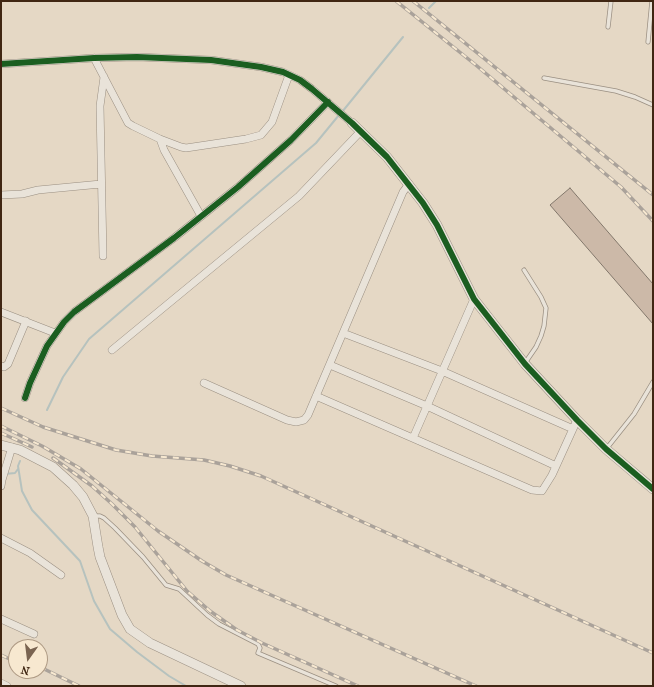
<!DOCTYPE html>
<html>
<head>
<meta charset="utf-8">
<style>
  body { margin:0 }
  #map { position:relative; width:654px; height:687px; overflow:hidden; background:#e5d8c5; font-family:"IM FELL French Canon",serif }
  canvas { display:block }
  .frame { position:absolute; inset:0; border:2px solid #402613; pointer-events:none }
  .north { position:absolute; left:8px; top:639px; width:40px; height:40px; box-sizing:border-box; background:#f7e8d0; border:1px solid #ae9a84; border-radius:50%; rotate:194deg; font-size:11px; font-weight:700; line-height:16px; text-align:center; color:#402613 }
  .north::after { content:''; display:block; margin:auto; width:14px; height:18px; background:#7a6451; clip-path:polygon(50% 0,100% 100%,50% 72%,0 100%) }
</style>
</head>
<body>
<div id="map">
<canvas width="654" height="687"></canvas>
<div class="frame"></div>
<div class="north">N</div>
</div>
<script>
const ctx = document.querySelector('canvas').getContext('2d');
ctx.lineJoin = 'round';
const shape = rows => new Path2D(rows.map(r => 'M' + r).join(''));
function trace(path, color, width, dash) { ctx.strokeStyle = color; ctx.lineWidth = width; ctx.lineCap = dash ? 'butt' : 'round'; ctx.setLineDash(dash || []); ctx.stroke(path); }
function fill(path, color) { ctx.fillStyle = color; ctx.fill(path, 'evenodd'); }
const stream = shape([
  [429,8,436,1],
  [342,112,403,37],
  [47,410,63,377,89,339,316,143,339,115],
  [20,461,18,466,22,491,32,510,80,561,94,601,110,629,137,652,169,676,186,686],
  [1,471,5,474,15,473,18,469]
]);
const building = shape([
  [570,188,653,284,653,324,550,205,570,188]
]);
const service = shape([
  [608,27,611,1],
  [648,42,652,1],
  [544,78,616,91,635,97,653,105],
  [524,270,541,297,546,308,544,326,541,336,536,347,525,363],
  [607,448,634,414,653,382],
  [93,516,100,516,104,518,115,528,143,557,166,585,179,589,207,615,219,624,258,644,260,648,258,653,336,686]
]);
const minor = shape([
  [94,58,128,123,133,126,160,139,181,147,186,148,246,139,261,135,272,122,289,75],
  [1,64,94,58,137,57,211,60,261,67,283,72,300,80,312,89,352,123],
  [160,139,164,150,201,216],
  [1,195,22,194,38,190,101,184],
  [103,256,100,106,104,77],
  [1,312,55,333],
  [343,333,442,371,573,429],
  [112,350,299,196,361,131],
  [330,365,427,406,556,466],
  [1,366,4,367,8,364,26,321],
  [204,383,287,420,296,422,304,420,308,415,403,192,409,184],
  [316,396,532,490,542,491,552,475,577,420],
  [25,398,30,383,47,346,64,322,74,312,174,238,238,187,291,140,328,102],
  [413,438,474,299],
  [1,486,2,480,12,447],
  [1,538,30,553,61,575],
  [1,619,34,634],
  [1,683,7,686]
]);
const tertiary = shape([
  [352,123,387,157,423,203,437,225,474,299,525,364,577,420,606,449,653,489],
  [1,445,20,450,53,467,73,485,83,497,93,516,98,547,100,557,122,615,130,629,150,643,241,686]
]);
const rail = shape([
  [396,1,477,66,621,187,653,221],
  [413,1,653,195],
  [1,408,43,427,116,450,152,456,204,460,230,466,261,476,653,653],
  [1,426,42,446,81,469,158,531,202,561,226,575,476,686],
  [1,433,32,447],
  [53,458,92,486,112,504,135,527,187,591,210,611,237,630,262,643,358,686],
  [1,655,16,662],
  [40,667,79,686]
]);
const cycleway = shape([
  [1,64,94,58,137,57,211,60,261,67,283,72,300,80,312,89,352,123,387,157,423,203,437,225,474,299,525,364,577,420,606,449,653,489],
  [25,398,30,383,47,346,64,322,74,312,174,238,238,187,291,140,328,102]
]);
trace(stream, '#b6c2be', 2);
fill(building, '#ccb9a8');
trace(building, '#82776b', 1);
trace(service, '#9a8f82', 5);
trace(minor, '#9a8f82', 8);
trace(tertiary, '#9a8f82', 10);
trace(service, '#e9e3d9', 3.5);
trace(minor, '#e9e3d9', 7);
trace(tertiary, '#e9e3d9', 9);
trace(rail, '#aaa29a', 3.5);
trace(rail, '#f7e8d0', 2, [6]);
trace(cycleway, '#1b5e20', 6);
</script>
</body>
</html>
